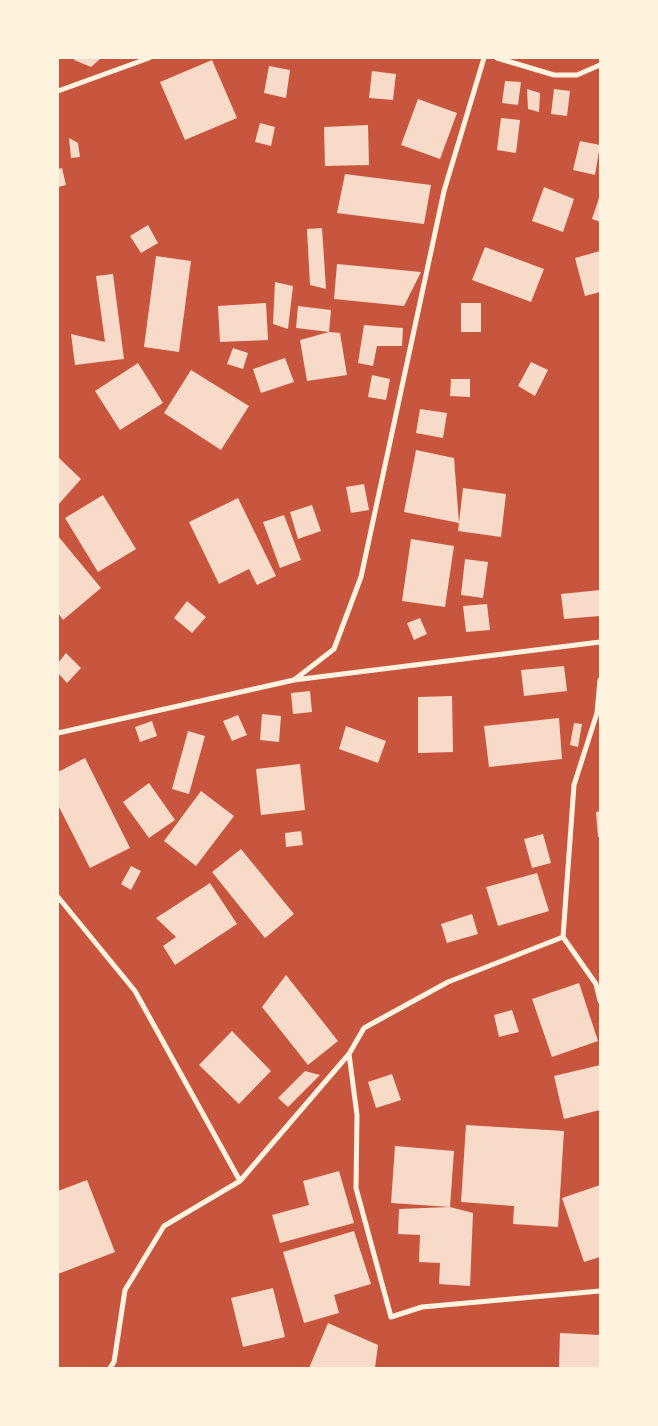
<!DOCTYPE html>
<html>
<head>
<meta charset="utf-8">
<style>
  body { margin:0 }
  #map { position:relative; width:658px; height:1426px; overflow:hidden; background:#c8553d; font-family:Literata,serif }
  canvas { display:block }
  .frame { position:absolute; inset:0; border:59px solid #fff3e0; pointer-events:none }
</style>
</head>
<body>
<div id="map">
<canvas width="658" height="1426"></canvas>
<div class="frame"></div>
</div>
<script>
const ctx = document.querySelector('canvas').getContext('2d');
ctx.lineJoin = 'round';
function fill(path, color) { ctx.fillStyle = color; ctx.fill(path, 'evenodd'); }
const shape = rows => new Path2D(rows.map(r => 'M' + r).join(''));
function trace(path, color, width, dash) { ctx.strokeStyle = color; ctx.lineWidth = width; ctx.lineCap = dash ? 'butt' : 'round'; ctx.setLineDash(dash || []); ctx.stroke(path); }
const building = shape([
  [76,58,99,58,100,59,91,67,74,60],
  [212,60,237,118,185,140,160,82],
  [269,66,290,70,286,98,264,93],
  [372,71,396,74,393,100,369,98],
  [505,81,521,82,518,105,502,103],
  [527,89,540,93,539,112,528,109],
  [554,89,570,91,567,116,551,114],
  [418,99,457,113,440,159,401,145],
  [501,118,520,120,516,153,497,150],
  [260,123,275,127,271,146,255,142],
  [368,125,369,165,325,166,324,127],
  [69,138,78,143,80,157,71,158],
  [580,141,600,145,595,175,573,170],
  [62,168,66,185,58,187,58,169],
  [345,174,431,185,424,224,337,213],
  [544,187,574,199,563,232,532,221],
  [600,195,600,222,592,219],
  [148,225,158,243,141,253,130,236],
  [322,228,326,289,310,285,307,229],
  [485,247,544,269,531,302,472,280],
  [600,251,600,292,585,296,575,258],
  [156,256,191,261,179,352,144,347],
  [337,264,421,272,404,306,334,299],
  [113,274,124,359,75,365,71,334,105,342,96,276],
  [275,282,293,286,288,329,273,324],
  [266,303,268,340,220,342,218,306],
  [461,303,481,303,481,332,461,332],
  [298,306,331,310,329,332,296,328],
  [364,325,403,328,402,346,377,346,373,366,358,363],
  [329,332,340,333,347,375,307,381,300,340],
  [233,348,248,353,243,369,227,364],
  [285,358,294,382,261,393,253,369],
  [531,362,548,370,535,396,518,386],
  [138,363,163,403,120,430,95,391],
  [191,370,249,406,221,450,164,413],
  [372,375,390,379,386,400,368,397],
  [451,379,470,379,470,397,450,396],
  [420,409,447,413,443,438,416,433],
  [416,450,454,458,459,523,404,512],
  [59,458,81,479,58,505,58,459],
  [364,484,369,510,351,513,346,487],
  [463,488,506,494,501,537,458,531],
  [103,495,136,549,98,572,65,518],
  [238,498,276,576,257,585,249,569,219,584,189,522],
  [312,505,321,531,298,539,290,512],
  [284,515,301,560,280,568,263,522],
  [58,536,101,588,63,620,58,613],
  [411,539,454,546,445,607,402,601],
  [465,559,488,562,483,598,461,595],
  [600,590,600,616,564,619,561,594],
  [187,601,206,617,192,633,174,618],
  [487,604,490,630,466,632,463,606],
  [420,618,427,634,414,640,407,623],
  [66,653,81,668,67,683,58,673,58,663],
  [564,666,567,691,524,696,521,670],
  [310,691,312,712,293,714,291,693],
  [452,696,453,752,418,753,418,697],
  [262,714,281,716,279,742,260,740],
  [238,715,247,735,232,741,223,721],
  [559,718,562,759,489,767,484,726],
  [152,721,157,736,140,742,135,727],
  [574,723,582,724,578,747,570,745],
  [346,726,386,741,378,763,339,749],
  [188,731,205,736,189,794,172,789],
  [85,758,130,848,90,868,58,805,58,772],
  [300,764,305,810,261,815,256,769],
  [149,783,175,820,149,838,123,802],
  [201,791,234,816,196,866,164,841],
  [600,811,600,837,598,837,596,812],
  [301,831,303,845,286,847,285,833],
  [543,834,551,863,532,868,524,839],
  [241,849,294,914,265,938,212,872],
  [131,866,141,871,131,890,121,884],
  [537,873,549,911,498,926,486,887],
  [210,883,237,924,175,965,163,946,176,937,156,918],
  [472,914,478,934,447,943,441,924],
  [286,975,338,1041,308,1065,262,1007],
  [579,983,598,1041,552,1057,532,999],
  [512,1010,519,1032,499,1037,494,1015],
  [232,1031,271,1071,239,1104,199,1065],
  [600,1065,600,1110,564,1119,554,1076],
  [305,1071,320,1075,288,1107,278,1098],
  [392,1074,401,1100,376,1108,368,1082],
  [466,1125,564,1131,558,1227,513,1224,514,1206,461,1202],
  [395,1146,454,1151,450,1207,391,1203],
  [339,1171,354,1223,280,1243,272,1215,309,1205,303,1181],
  [87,1180,115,1252,58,1274,58,1191],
  [600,1185,600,1257,584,1262,562,1198],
  [450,1207,473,1213,470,1286,439,1284,440,1263,419,1262,420,1235,398,1234,399,1209],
  [354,1231,371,1284,334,1295,339,1313,304,1323,283,1252],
  [273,1288,285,1337,243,1347,231,1298],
  [328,1323,378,1345,375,1368,309,1368],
  [560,1333,600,1335,600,1368,559,1368]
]);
const minor = shape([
  [497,58,554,75,577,75,600,65],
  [58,91,149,58],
  [294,680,334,649,361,577,444,191,484,58],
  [600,680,597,713,574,785,563,937,596,984,600,1001],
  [58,733,294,680,600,642],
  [58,897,135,991,240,1181],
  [349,1054,357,1115,356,1188,391,1317,422,1307,600,1291],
  [110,1368,114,1362,125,1290,164,1226,240,1181,349,1054,364,1028,448,982,563,937]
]);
fill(building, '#f7dbc8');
trace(minor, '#fff3e0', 5);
</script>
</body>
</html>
